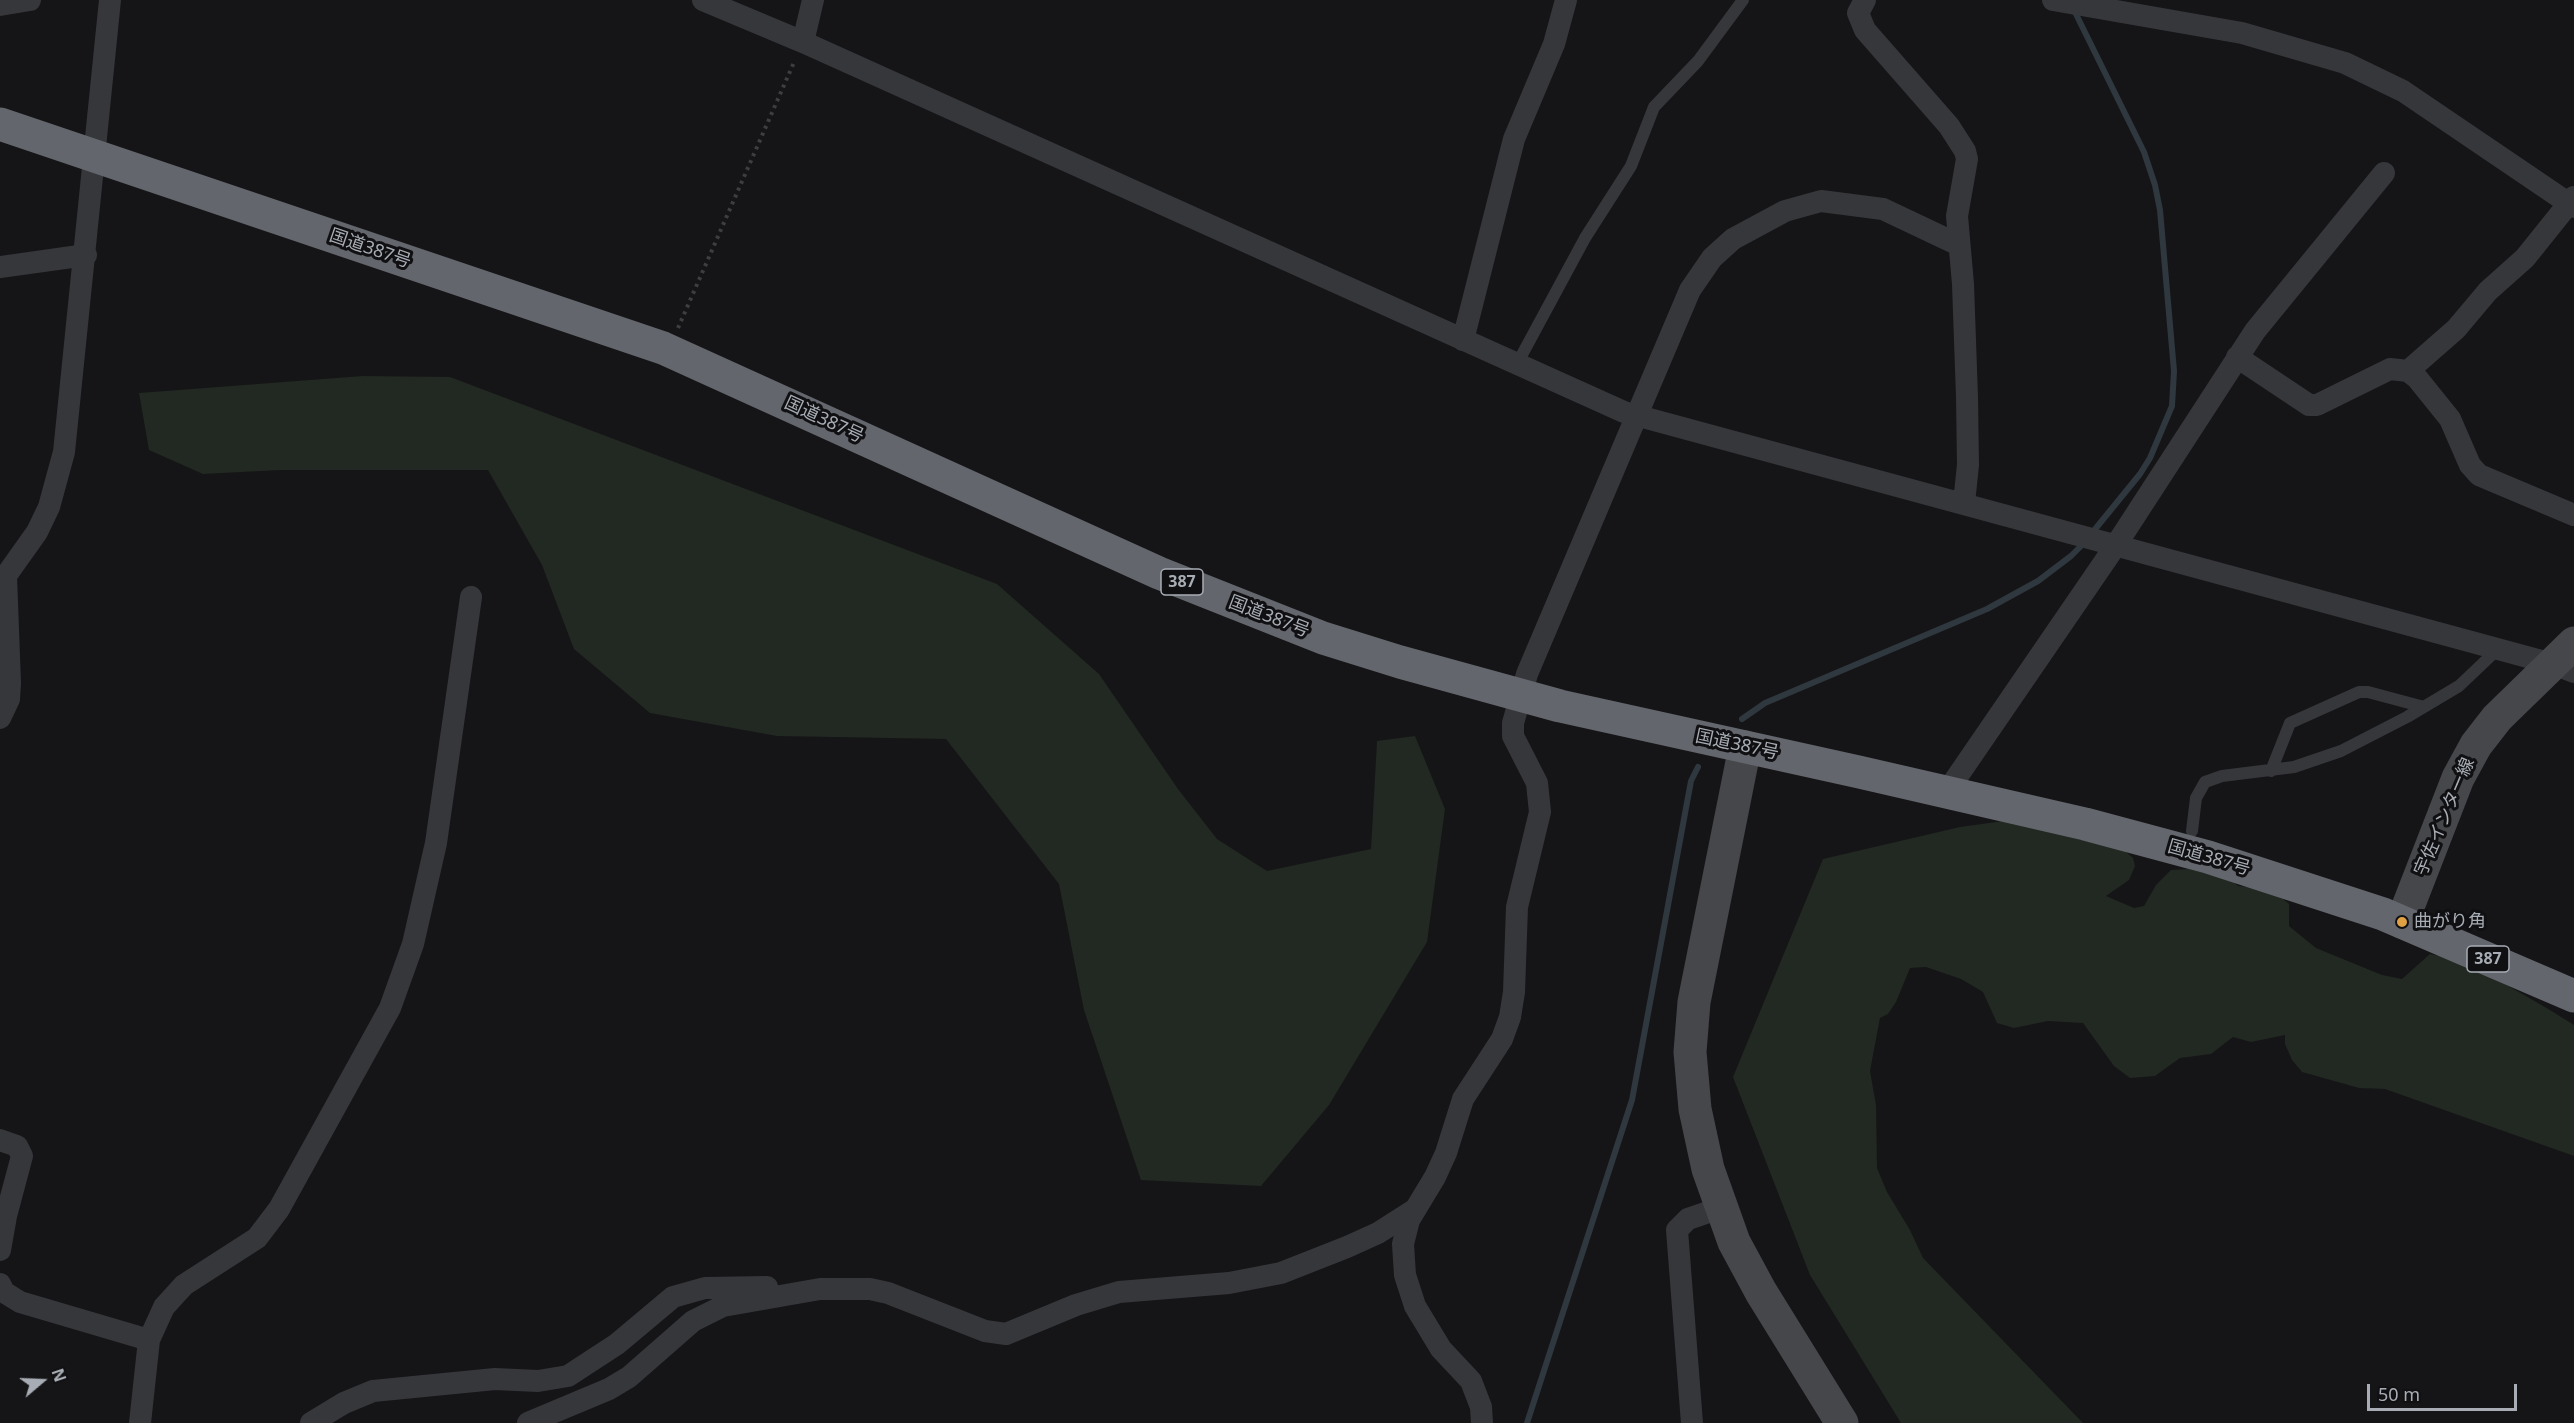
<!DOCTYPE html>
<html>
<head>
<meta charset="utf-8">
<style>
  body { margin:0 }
  #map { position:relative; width:2574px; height:1423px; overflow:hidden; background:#151517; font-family:"Noto Sans",sans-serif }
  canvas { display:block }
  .north { position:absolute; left:12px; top:1351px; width:60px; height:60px; -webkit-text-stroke:4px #101012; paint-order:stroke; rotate:71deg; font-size:16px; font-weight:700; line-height:24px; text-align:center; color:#a8adb5 }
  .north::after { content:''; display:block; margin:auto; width:21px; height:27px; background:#a8adb5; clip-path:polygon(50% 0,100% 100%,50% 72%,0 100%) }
  .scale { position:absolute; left:2367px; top:1384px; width:150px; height:27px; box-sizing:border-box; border:3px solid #a8adb5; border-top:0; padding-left:8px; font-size:18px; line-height:21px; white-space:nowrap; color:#a8adb5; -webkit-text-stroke:4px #101012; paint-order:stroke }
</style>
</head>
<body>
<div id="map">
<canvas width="2574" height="1423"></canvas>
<div class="north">N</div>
<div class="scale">50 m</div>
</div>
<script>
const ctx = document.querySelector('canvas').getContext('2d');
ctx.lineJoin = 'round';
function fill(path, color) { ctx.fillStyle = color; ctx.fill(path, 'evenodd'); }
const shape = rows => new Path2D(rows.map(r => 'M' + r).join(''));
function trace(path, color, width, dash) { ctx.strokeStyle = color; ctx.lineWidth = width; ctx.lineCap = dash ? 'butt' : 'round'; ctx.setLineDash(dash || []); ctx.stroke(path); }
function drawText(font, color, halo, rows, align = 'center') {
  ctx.font = font + ' "Noto Sans","Noto Sans JP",sans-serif'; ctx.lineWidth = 6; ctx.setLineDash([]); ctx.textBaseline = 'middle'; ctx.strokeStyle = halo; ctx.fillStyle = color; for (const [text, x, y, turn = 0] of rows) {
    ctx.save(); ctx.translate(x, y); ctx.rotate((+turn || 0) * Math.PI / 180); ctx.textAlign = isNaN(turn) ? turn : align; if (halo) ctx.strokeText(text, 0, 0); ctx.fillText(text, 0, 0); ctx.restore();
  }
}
const green = shape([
  [363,376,450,377,997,584,1099,674,1178,789,1217,839,1267,871,1371,849,1377,741,1415,736,1445,809,1427,942,1329,1105,1261,1186,1141,1180,1084,1010,1059,884,946,739,777,736,650,713,574,649,542,565,488,470,280,470,203,474,149,450,139,393],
  [2025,818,2039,829,2125,851,2133,858,2135,866,2129,880,2106,896,2134,908,2144,906,2156,885,2171,870,2189,869,2231,880,2238,886,2260,888,2283,899,2289,904,2289,926,2316,948,2382,975,2402,979,2430,954,2449,958,2505,984,2550,1010,2574,1025,2574,1156,2385,1089,2359,1088,2302,1072,2292,1060,2285,1044,2285,1035,2251,1042,2233,1037,2211,1054,2180,1058,2155,1076,2130,1078,2114,1066,2083,1023,2048,1021,2014,1028,1997,1023,1983,992,1961,979,1926,967,1910,968,1896,1002,1888,1014,1880,1018,1870,1071,1876,1105,1877,1168,1887,1192,1910,1230,1923,1258,2083,1423,1901,1423,1810,1275,1733,1077,1823,859,1960,827]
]);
const stream = shape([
  [2073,8,2144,152,2155,185,2160,210,2174,371,2172,406,2150,458,2140,474,2092,533],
  [1742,719,1765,703,1987,609,2038,581,2071,556,2086,541],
  [1527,1423,1632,1100,1691,781,1698,767]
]);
const path = shape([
  [678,328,795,60]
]);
const lane = shape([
  [1517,364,1585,238,1631,166,1654,107,1698,61,1743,0],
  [2271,771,2290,723,2359,692,2368,692,2424,707],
  [2192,831,2196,798,2205,782,2222,776,2294,767,2341,751,2407,717,2459,686,2498,649]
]);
const street = shape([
  [703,0,803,42,1624,412,2553,664,2574,672],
  [1865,0,1858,13,1865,30,1949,126,1965,151,1967,159,1957,216,1963,284,1967,397,1968,465,1964,503],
  [2053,0,2242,33,2345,63,2403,91,2574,207],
  [0,5,30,0],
  [803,42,813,0],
  [0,267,86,255],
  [1463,340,1514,139,1554,44,1566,0],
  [2237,357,2309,405,2317,405,2390,369,2408,371,2417,378,2450,419,2470,465,2479,475,2574,515],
  [2408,371,2456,329,2488,291,2525,258,2574,197],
  [0,584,37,532,49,507,64,452,110,0],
  [0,718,9,699,10,683,6,576],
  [1946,793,2116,545,2255,331,2384,173],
  [0,1140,17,1146,22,1156,6,1216,0,1250],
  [0,1284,4,1292,20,1302,149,1340],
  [140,1423,149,1340,164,1307,184,1285,257,1238,279,1209,390,1008,413,944,436,843,471,597],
  [311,1423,344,1403,373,1391,495,1379,538,1381,568,1376,617,1344,673,1297,705,1288,767,1287],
  [528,1423,609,1389,629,1377,693,1321,723,1306,820,1289,870,1289,888,1293,985,1331,1006,1334,1076,1305,1119,1292,1229,1283,1281,1273,1347,1247,1378,1233,1414,1210],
  [1482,1423,1481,1407,1471,1381,1441,1349,1415,1306,1405,1275,1403,1244,1409,1220,1435,1177,1446,1153,1463,1099,1502,1039,1510,1017,1514,992,1517,907,1540,812,1537,783,1513,736,1513,723,1527,674,1690,290,1712,258,1733,239,1785,211,1821,201,1883,209,1959,245],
  [1692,1423,1677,1230,1688,1219,1720,1208]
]);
const secondary = shape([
  [1745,747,1694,1002,1690,1052,1695,1109,1708,1169,1734,1242,1761,1292,1842,1423],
  [2402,922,2458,778,2476,745,2497,718,2574,643]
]);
const highway = shape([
  [0,124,663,348,1159,573,1323,638,1400,662,1560,706,1859,772,2085,824,2208,857,2383,914,2574,996]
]);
const markers = [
  [2402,922,6,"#dfa144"]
];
const shields = [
  [1182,582,42],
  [2488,959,42]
];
const shieldNames = [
  ["387",1182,582],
  ["387",2488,959]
];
const streetNames = [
  ["国道387号",370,249,19],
  ["国道387号",824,420,25],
  ["国道387号",1269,617,21],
  ["国道387号",1737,745,12],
  ["宇佐インター線",2445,817,-67],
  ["国道387号",2209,858,16]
];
const poiNames = [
  ["曲がり角",2414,922]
];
fill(green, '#222822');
trace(stream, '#2f383e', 6);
trace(path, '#3c3e42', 4, [3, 4.5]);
trace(lane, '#36373b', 12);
trace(street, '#36373b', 22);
trace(secondary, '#45474b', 33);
trace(highway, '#63666c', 33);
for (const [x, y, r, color] of markers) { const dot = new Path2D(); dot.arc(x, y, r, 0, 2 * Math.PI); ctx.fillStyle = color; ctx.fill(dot); trace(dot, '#101012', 2); }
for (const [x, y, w] of shields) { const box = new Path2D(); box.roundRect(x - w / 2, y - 13, w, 26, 4.5); ctx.fillStyle = '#101012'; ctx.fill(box); trace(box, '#a8adb5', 1.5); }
drawText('bold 16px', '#a8adb5', null, shieldNames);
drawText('18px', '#a8adb5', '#101012', streetNames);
drawText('18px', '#a8adb5', '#101012', poiNames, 'left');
</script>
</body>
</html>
